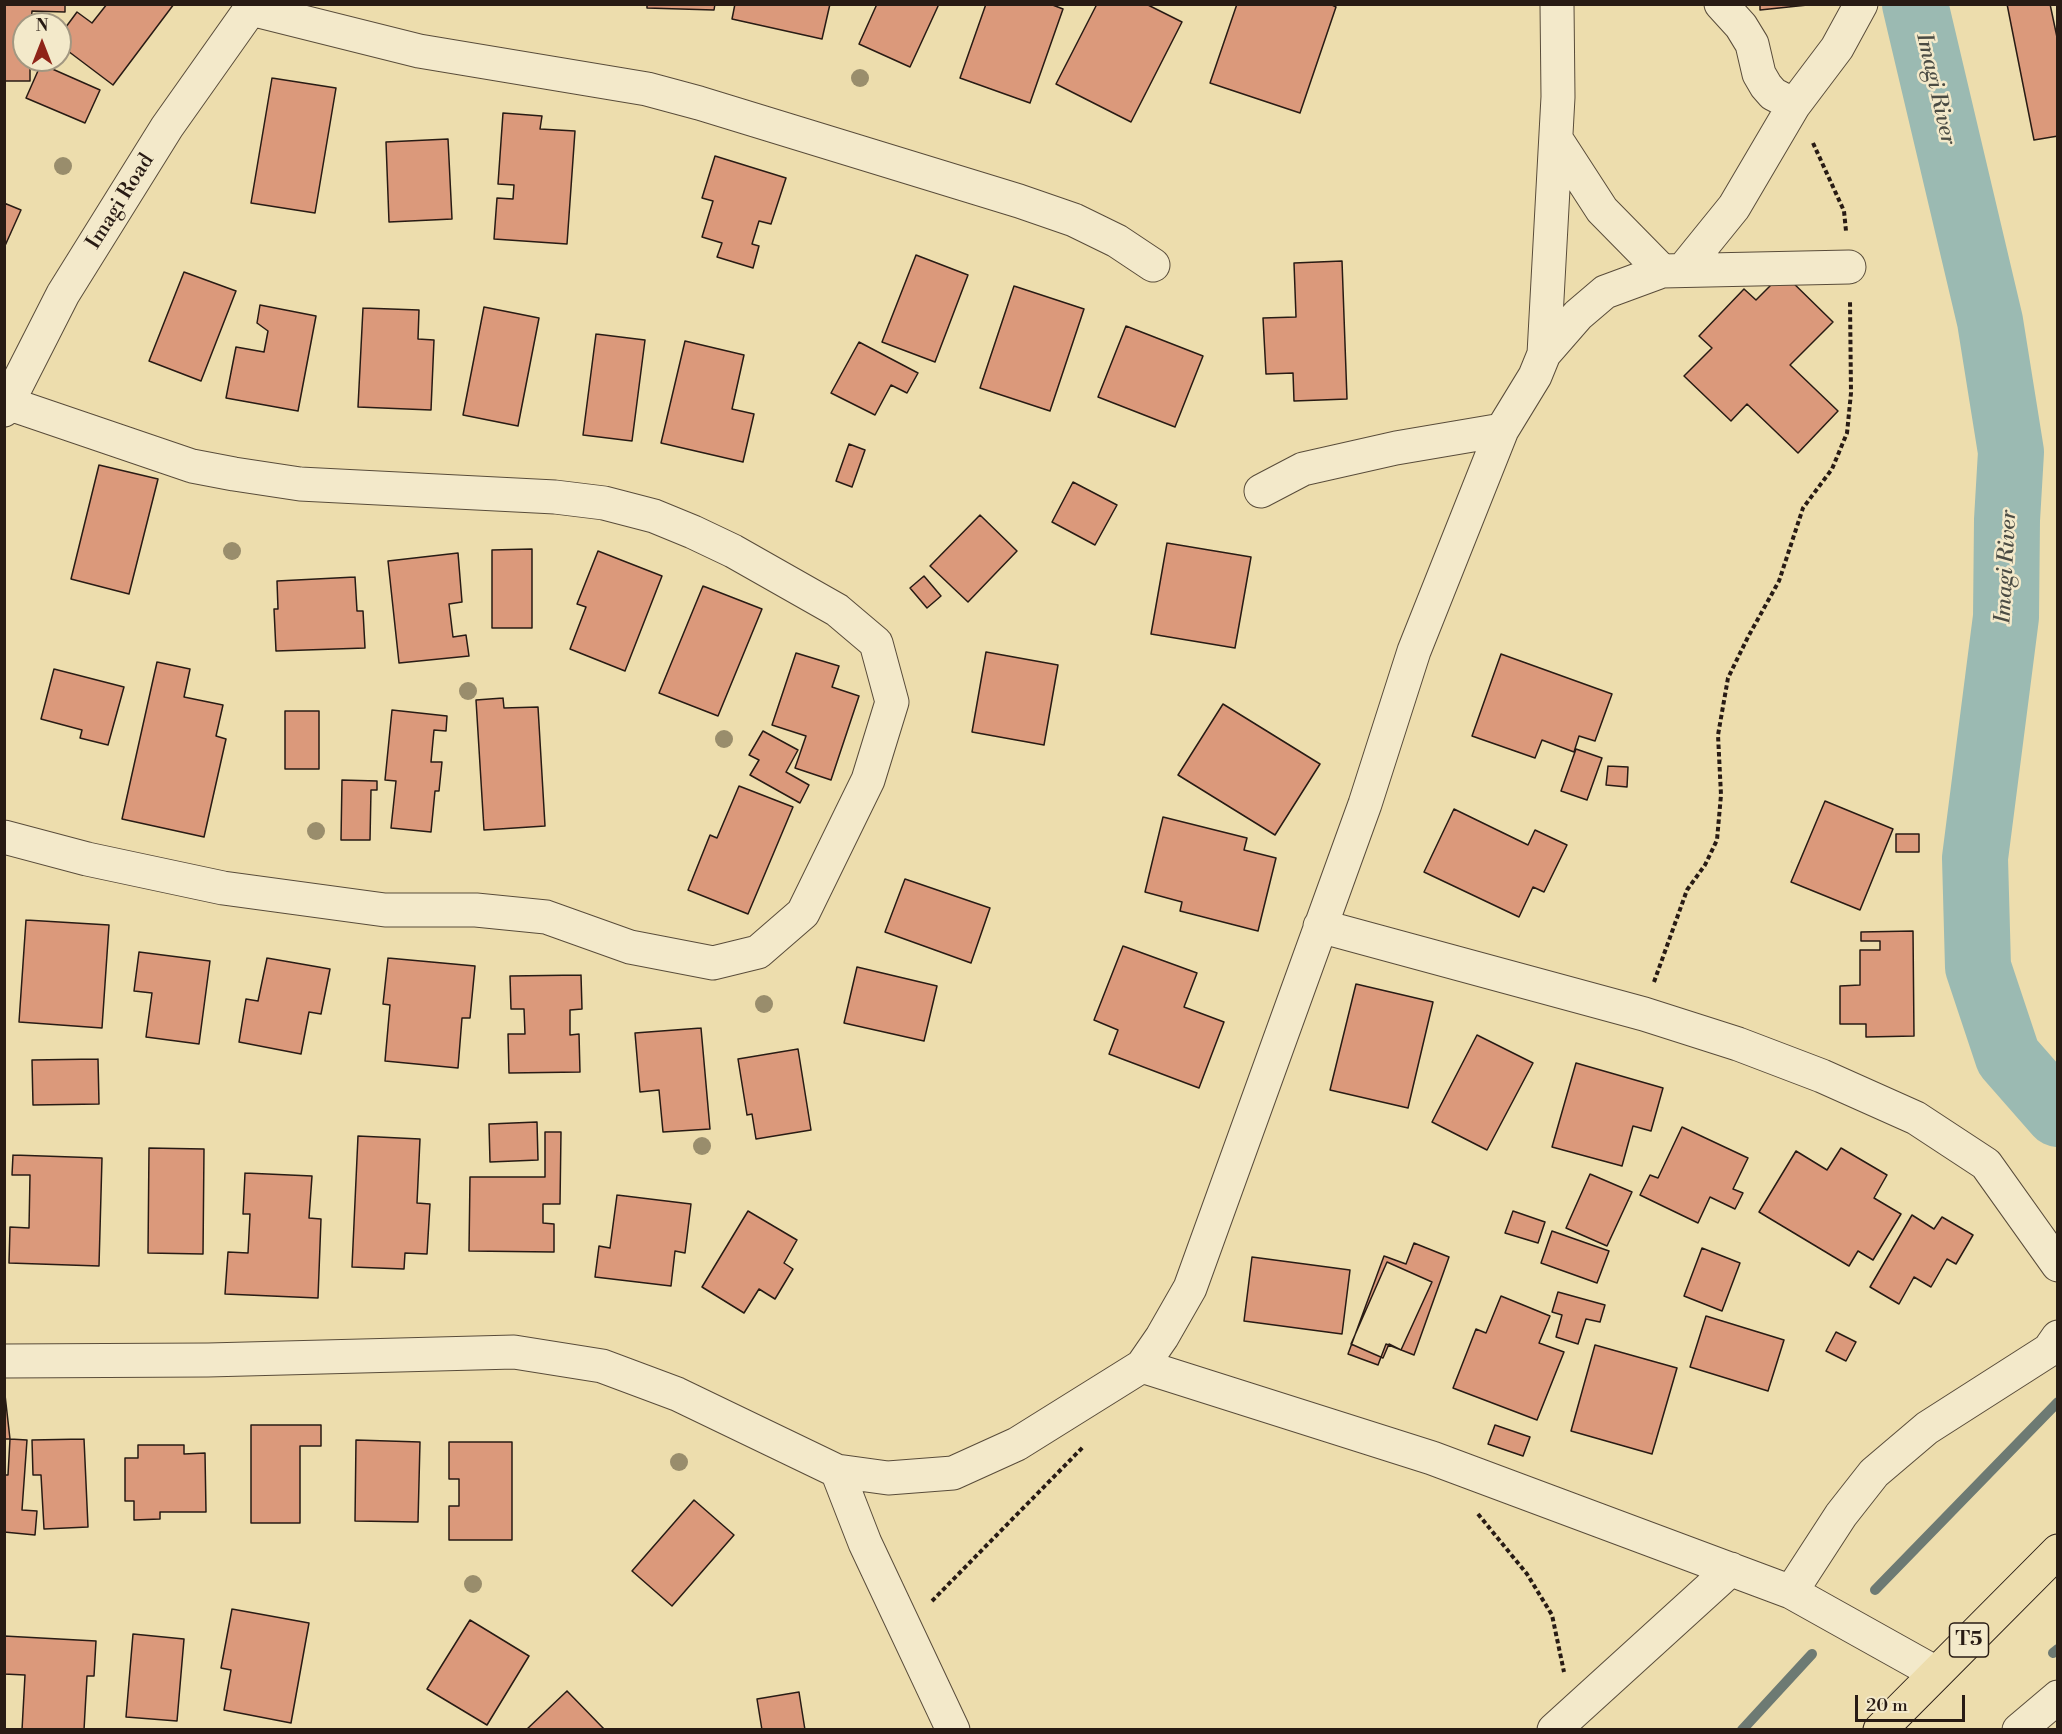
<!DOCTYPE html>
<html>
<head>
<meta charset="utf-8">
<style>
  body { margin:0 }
  #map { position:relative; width:2062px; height:1734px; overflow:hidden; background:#edddad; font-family:"Libre Bodoni",serif }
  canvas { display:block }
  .frame { position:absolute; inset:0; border:6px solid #281b14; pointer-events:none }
  .north { position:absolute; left:12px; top:12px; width:60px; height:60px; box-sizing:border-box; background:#f3e9ca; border:2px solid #a29781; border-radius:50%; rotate:0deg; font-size:16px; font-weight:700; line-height:24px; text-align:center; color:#281b14 }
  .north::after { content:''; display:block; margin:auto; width:21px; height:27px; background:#8f2418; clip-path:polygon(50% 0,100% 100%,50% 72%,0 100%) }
  .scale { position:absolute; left:1855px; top:1695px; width:110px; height:27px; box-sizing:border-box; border:3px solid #281b14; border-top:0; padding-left:8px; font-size:18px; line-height:21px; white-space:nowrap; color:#281b14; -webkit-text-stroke:4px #f3e9ca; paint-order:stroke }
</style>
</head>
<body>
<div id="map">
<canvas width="2062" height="1734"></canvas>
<div class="frame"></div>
<div class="north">N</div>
<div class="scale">20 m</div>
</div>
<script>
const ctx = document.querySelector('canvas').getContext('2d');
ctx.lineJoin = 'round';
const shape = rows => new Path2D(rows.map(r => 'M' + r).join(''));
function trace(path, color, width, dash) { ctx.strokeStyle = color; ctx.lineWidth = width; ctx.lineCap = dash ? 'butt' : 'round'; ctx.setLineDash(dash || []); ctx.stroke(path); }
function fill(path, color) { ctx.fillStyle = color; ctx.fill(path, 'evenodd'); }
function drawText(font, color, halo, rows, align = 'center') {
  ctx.font = font + ' "Libre Bodoni",serif'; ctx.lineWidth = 5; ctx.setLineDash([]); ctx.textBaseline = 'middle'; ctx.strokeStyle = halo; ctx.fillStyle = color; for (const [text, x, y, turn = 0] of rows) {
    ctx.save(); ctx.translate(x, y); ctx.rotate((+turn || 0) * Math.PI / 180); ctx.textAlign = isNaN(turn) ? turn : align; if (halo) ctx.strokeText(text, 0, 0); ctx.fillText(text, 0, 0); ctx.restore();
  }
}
const stream = shape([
  [1875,1590,2058,1402],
  [2053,1653,2058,1649],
  [1742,1730,1812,1654]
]);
const river = shape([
  [1915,4,1990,321,2011,452,2007,520,2006,617,1975,858,1978,967,2008,1057,2058,1114]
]);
const building = shape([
  [4,4,65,4,65,12,32,11,31,24,24,24,24,60,30,60,30,81,4,81,4,4],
  [107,4,174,4,113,85,60,45,60,35,77,12,92,23,107,4],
  [647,4,715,4,714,10,647,8,647,4],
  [735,4,830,4,822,39,732,19,735,4],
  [877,4,939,4,910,67,859,44,877,4],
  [986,4,1050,4,1063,9,1030,103,960,78,986,4],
  [1097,4,1146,4,1182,22,1131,122,1056,84,1097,4],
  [1237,4,1330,4,1336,7,1300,113,1210,83,1237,4],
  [1760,4,1817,4,1760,10,1760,4],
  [2007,4,2050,4,2058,42,2058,136,2034,140,2007,4],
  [41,64,100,90,85,123,26,98,41,64],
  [272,78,336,88,315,213,251,203,272,78],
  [503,113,542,116,540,129,575,131,567,244,494,239,497,198,513,199,514,185,498,184,503,113],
  [448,139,452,219,389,222,386,142,448,139],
  [715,156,786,178,771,224,759,221,752,244,759,246,753,268,717,257,722,243,702,237,713,201,702,198,715,156],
  [4,203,21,210,4,248,4,203],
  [916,255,968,275,935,362,882,342,916,255],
  [1342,261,1347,399,1294,401,1293,373,1266,374,1263,318,1296,317,1294,263,1342,261],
  [184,272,236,291,201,381,149,361,184,272],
  [1783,273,1833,322,1790,365,1838,411,1798,453,1747,404,1731,421,1684,376,1712,348,1699,336,1744,289,1756,300,1783,273],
  [1014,286,1084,309,1050,411,980,388,1014,286],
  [260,305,316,316,298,411,226,398,236,347,264,352,268,331,257,323,260,305],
  [484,307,539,318,518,426,463,415,484,307],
  [363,308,419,310,418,339,434,340,431,410,358,407,363,308],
  [1126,326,1203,356,1175,427,1098,397,1126,326],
  [596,334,645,340,632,441,583,435,596,334],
  [685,341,744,355,732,409,754,414,743,462,661,443,685,341],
  [859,342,918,373,907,393,891,385,875,415,831,393,859,342],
  [849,444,865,450,852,487,836,481,849,444],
  [99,465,158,479,129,594,71,579,99,465],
  [1073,482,1117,505,1095,545,1052,522,1073,482],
  [980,515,1017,551,968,602,930,566,980,515],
  [1167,543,1251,557,1235,648,1151,634,1167,543],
  [532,549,532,628,492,628,492,550,532,549],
  [598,551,662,576,625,671,570,649,586,607,577,604,598,551],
  [458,553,462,602,449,604,453,637,466,635,469,656,399,663,388,561,458,553],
  [924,576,941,596,927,608,910,588,924,576],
  [355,577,357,611,363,611,365,648,276,651,274,609,278,609,277,581,355,577],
  [703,586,762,609,718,716,659,693,703,586],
  [986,652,1058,665,1044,745,972,732,986,652],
  [796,653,839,666,832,687,859,696,831,780,795,768,806,736,772,725,796,653],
  [1501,654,1612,694,1595,741,1579,736,1574,752,1542,740,1535,758,1472,736,1501,654],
  [157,662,190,669,184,697,223,705,216,736,226,739,204,837,122,819,157,662],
  [54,669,124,687,108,745,80,738,82,730,41,719,54,669],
  [503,698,504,708,538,707,545,826,484,830,476,700,503,698],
  [1223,704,1320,764,1275,835,1178,775,1223,704],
  [392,710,447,716,446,731,434,730,431,762,442,762,439,791,435,791,431,832,391,828,396,781,385,780,392,710],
  [285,711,319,711,319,769,285,769,285,711],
  [763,731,798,750,786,772,809,785,800,803,750,775,759,760,749,755,763,731],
  [1576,749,1602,758,1587,800,1561,791,1576,749],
  [1608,766,1628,767,1627,787,1606,785,1608,766],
  [342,780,377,781,377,790,371,790,370,840,341,840,342,780],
  [739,786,793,807,748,914,688,890,710,835,717,838,739,786],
  [1825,801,1893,829,1860,910,1791,882,1825,801],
  [1454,809,1528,845,1535,830,1567,845,1544,892,1533,887,1519,917,1424,872,1454,809],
  [1163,817,1247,838,1244,850,1276,858,1258,931,1180,911,1182,902,1145,892,1163,817],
  [1896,834,1919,834,1919,852,1896,852,1896,834],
  [905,879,990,908,971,963,885,932,905,879],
  [26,920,109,925,102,1028,19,1022,26,920],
  [1913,931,1914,1036,1866,1037,1866,1024,1840,1024,1840,986,1860,985,1860,950,1880,950,1880,941,1861,941,1861,932,1913,931],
  [1123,946,1197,973,1184,1007,1224,1022,1199,1088,1109,1054,1118,1030,1094,1020,1123,946],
  [139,952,210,961,199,1044,146,1037,152,993,134,991,139,952],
  [267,958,330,969,321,1014,309,1012,301,1054,239,1042,246,999,258,1001,267,958],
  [388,958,475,966,470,1018,462,1018,458,1068,385,1061,390,1005,383,1004,388,958],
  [857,967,937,986,924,1041,844,1023,857,967],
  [581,975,582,1009,570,1010,570,1035,579,1034,580,1072,509,1073,508,1034,525,1034,524,1009,511,1009,510,976,581,975],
  [1356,984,1433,1002,1408,1108,1330,1090,1356,984],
  [701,1028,710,1129,663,1132,659,1090,640,1092,635,1033,701,1028],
  [1477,1035,1533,1063,1487,1150,1432,1122,1477,1035],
  [798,1049,811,1130,756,1139,752,1114,747,1115,738,1059,798,1049],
  [98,1059,99,1104,33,1105,32,1060,98,1059],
  [1576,1063,1663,1088,1651,1131,1633,1126,1622,1166,1552,1147,1576,1063],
  [537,1122,538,1160,490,1162,489,1124,537,1122],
  [1682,1127,1748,1158,1733,1189,1743,1193,1735,1209,1710,1197,1698,1223,1640,1195,1650,1175,1658,1178,1682,1127],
  [545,1132,561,1132,560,1204,543,1204,543,1223,554,1224,554,1252,469,1251,470,1177,545,1177,545,1132],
  [358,1136,420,1139,417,1203,430,1204,427,1254,405,1253,404,1269,352,1267,358,1136],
  [149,1148,204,1149,203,1254,148,1253,149,1148],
  [1841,1148,1887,1175,1874,1198,1901,1214,1873,1260,1858,1251,1849,1266,1759,1212,1796,1151,1827,1170,1841,1148],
  [13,1155,102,1158,99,1266,9,1263,10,1227,29,1228,30,1175,12,1175,13,1155],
  [245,1173,312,1176,309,1218,321,1219,318,1298,225,1294,228,1252,248,1253,250,1214,243,1214,245,1173],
  [1590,1174,1632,1192,1607,1246,1566,1228,1590,1174],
  [617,1195,691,1204,685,1253,675,1251,671,1286,595,1277,599,1246,610,1248,617,1195],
  [748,1211,797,1240,784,1263,793,1269,775,1299,759,1289,744,1313,702,1287,748,1211],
  [1513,1211,1545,1222,1538,1243,1505,1233,1513,1211],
  [1912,1215,1934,1229,1942,1217,1973,1235,1956,1264,1947,1259,1931,1287,1914,1277,1899,1304,1870,1287,1912,1215],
  [1552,1231,1609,1251,1597,1283,1541,1263,1552,1231],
  [1414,1243,1449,1257,1414,1355,1386,1344,1378,1365,1348,1354,1384,1256,1406,1264,1414,1243],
  [1702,1248,1740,1263,1722,1311,1684,1296,1702,1248],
  [1252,1257,1350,1270,1342,1334,1244,1321,1252,1257],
  [1387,1262,1432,1282,1401,1350,1389,1344,1383,1358,1351,1344,1387,1262],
  [1558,1292,1605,1305,1600,1322,1586,1319,1578,1344,1556,1337,1562,1315,1552,1312,1558,1292],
  [1501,1296,1550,1316,1539,1343,1564,1352,1537,1420,1453,1388,1476,1329,1486,1333,1501,1296],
  [1706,1316,1784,1340,1768,1391,1690,1367,1706,1316],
  [1836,1332,1856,1342,1846,1361,1826,1351,1836,1332],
  [1595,1345,1677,1368,1652,1454,1571,1431,1595,1345],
  [4,1386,10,1439,4,1439,4,1386],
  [251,1425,321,1425,321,1446,300,1446,300,1523,251,1523,251,1425],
  [1495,1425,1530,1437,1523,1456,1488,1444,1495,1425],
  [10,1439,27,1440,22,1510,37,1511,35,1535,4,1532,4,1475,8,1475,10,1439],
  [84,1439,88,1527,44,1529,41,1475,33,1475,32,1440,84,1439],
  [356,1440,420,1442,418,1522,355,1521,356,1440],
  [449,1442,512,1442,512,1540,449,1540,449,1506,459,1506,459,1479,449,1479,449,1442],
  [138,1445,184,1445,184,1454,205,1453,206,1512,160,1512,160,1519,134,1520,134,1501,125,1501,125,1458,138,1458,138,1445],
  [694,1500,734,1535,672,1606,632,1571,694,1500],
  [232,1609,309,1623,291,1723,224,1710,231,1670,221,1668,232,1609],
  [470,1620,529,1656,487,1725,427,1689,470,1620],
  [133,1634,184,1639,177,1721,126,1717,133,1634],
  [4,1636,96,1641,94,1676,87,1676,84,1730,22,1730,25,1675,4,1674,4,1636],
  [567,1691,605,1730,526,1730,567,1691],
  [799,1692,805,1730,762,1730,757,1699,799,1692]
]);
const path = shape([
  [1813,143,1844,211,1846,231],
  [1654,982,1687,890,1705,865,1717,840,1721,795,1718,735,1728,678,1748,637,1779,581,1803,508,1832,469,1847,433,1851,393,1850,301],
  [1478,1514,1527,1574,1552,1615,1564,1672],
  [932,1601,1084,1446]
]);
const minor = shape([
  [1721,4,1741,26,1752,44,1759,74,1766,86,1773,94,1794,105],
  [251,9,419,51,647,89,699,103,1019,201,1074,220,1117,241,1153,265],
  [1556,139,1602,210,1662,271],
  [1683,270,1734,207,1794,105,1837,48,1861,4],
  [1544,354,1558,97,1557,4],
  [4,410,63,294,167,127,254,4],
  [1261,491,1303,469,1396,448,1502,430],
  [4,837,87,859,223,888,385,910,476,910,546,917,630,947,713,963,758,952,803,913,868,780,892,702,876,643,837,610,733,551,693,532,654,516,604,503,555,497,300,484,234,474,192,466,7,403],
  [1320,926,1644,1014,1738,1044,1822,1076,1916,1118,1986,1164,2058,1265],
  [4,1361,208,1360,514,1352,602,1366,677,1394,837,1471,888,1478,953,1473,1017,1444,1142,1366,1162,1337,1190,1288,1365,804,1414,651,1502,430,1535,376,1544,354,1578,315,1605,292,1662,271,1849,267],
  [1142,1366,1432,1458,1791,1592,1936,1673],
  [837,1471,865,1543,953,1730],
  [1791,1592,1841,1515,1874,1473,1927,1428,2049,1350,2058,1337],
  [1554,1730,1731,1569],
  [2019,1730,2058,1697]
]);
const highway = shape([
  [1880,1730,2058,1551]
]);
const trees = [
  [860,78],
  [63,166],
  [232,551],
  [468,691],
  [724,739],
  [316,831],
  [764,1004],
  [702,1146],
  [679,1462],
  [473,1584]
];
const shields = [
  [1969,1640,39]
];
const shieldNames = [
  ["T5",1969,1640]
];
const streetNames = [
  ["Imagi Road",121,202,-58]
];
const waterNames = [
  ["Imagi River",1935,89,77],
  ["Imagi River",2007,567,-87]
];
trace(stream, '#6d7a73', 10);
trace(river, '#9bbab2', 66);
fill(building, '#db997b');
trace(building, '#281b14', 1.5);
trace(minor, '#594c3a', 35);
trace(highway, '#281b14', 35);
trace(path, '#281b14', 4, [4.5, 3]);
trace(minor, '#f3e9ca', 33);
trace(highway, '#edddad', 33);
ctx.fillStyle = '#998d6c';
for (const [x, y] of trees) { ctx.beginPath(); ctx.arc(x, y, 9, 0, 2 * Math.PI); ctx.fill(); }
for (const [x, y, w] of shields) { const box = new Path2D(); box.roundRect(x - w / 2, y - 17, w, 34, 4.5); ctx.fillStyle = '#f3e9ca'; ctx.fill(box); trace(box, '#281b14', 1.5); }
drawText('bold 20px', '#281b14', null, shieldNames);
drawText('21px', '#281b14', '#f3e9ca', streetNames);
drawText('italic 22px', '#4a4b43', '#f3e9ca', waterNames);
</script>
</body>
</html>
